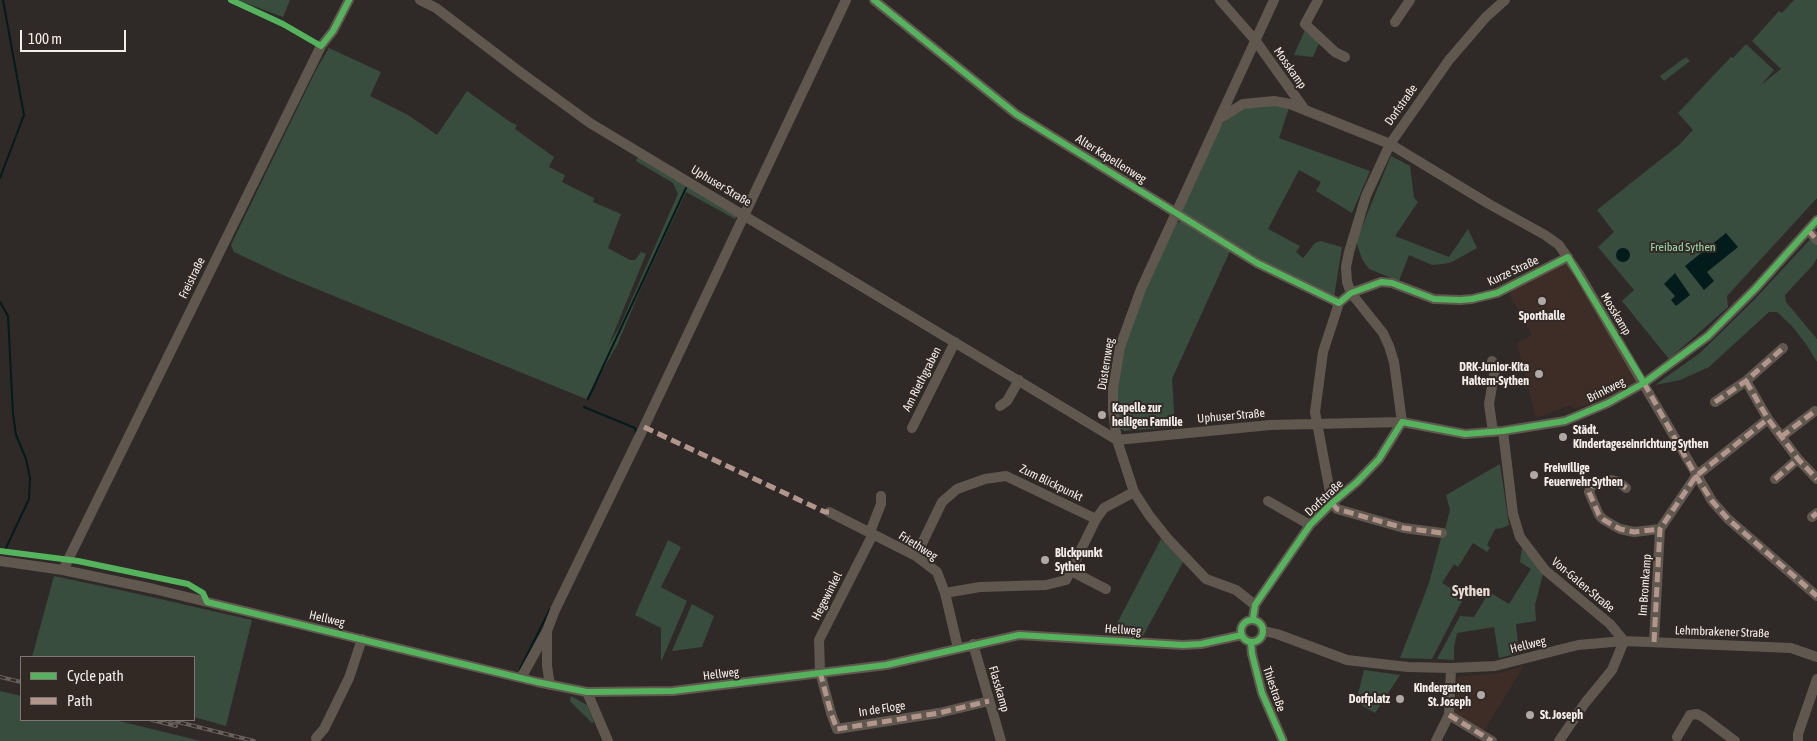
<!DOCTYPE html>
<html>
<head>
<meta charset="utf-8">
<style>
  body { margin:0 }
  #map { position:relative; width:1817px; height:741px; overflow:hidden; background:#2f2a28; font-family:"Asap Condensed",sans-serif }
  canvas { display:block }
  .legend { position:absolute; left:20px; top:656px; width:175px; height:65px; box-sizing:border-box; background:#322925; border:1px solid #7f7774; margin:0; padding:6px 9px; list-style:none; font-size:15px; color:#f3edea }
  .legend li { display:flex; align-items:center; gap:10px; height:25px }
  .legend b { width:25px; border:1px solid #7f7774 }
  .scale { position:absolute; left:20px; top:30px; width:106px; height:22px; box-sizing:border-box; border:2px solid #f3edea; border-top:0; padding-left:6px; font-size:15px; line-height:18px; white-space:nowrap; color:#f3edea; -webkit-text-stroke:4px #322925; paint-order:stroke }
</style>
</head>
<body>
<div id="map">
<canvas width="1817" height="741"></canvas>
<ul class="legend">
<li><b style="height:6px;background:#56b35d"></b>Cycle path</li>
<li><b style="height:6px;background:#b2968c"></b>Path</li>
</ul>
<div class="scale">100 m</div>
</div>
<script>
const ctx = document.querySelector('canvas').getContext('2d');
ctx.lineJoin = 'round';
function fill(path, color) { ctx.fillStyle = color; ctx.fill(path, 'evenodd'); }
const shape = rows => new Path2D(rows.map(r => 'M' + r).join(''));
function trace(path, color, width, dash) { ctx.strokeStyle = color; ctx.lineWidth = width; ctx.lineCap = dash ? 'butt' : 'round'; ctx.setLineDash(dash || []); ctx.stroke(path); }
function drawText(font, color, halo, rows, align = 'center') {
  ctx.font = font + ' "Asap Condensed",sans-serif'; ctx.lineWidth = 4; ctx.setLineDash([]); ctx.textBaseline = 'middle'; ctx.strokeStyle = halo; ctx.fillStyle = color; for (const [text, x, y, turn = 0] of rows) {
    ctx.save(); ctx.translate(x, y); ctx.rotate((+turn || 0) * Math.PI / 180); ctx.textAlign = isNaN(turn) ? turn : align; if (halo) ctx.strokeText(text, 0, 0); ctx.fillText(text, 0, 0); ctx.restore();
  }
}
const industrial = shape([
  [1563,263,1570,265,1639,380,1601,400,1574,409,1571,405,1536,418,1517,343,1532,335,1508,292],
  [1524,666,1483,732,1455,714,1457,677,1500,673]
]);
const green = shape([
  [238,0,290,0,283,17],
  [1794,0,1817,0,1817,198,1727,296,1728,307,1669,359,1622,301,1634,290,1598,247,1614,232,1597,210,1679,145,1693,130,1678,113,1731,57,1733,58,1746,44,1774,70,1761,85,1781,69,1752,41,1779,11,1782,13],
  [1305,30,1319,43,1313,57,1294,55],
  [329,48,381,72,370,96,408,115,437,135,467,91,510,122,517,125,515,129,554,157,549,167,565,175,562,182,594,198,593,202,621,214,608,248,630,260,635,260,641,252,646,254,608,347,620,326,678,194,673,183,636,161,639,155,737,216,735,219,686,192,642,286,617,345,586,399,285,276,234,252,231,245,316,70],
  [1686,57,1690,61,1664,81,1660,76],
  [1257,104,1289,108,1279,138,1370,171,1352,213,1316,191,1321,182,1299,170,1268,229,1300,246,1296,252,1303,258,1315,243,1320,241,1342,247,1334,297,1259,262,1183,215,1182,209,1219,127,1235,112],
  [1391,156,1410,166,1414,198,1418,202,1395,236,1449,257,1468,229,1477,248,1452,262,1443,264,1432,265,1409,255,1399,281,1369,269,1362,259,1356,241],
  [1181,221,1230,251,1172,379,1175,427,1124,431,1118,426,1117,379,1132,317,1176,223],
  [1817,232,1817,258,1813,265,1785,295,1786,302,1817,339,1817,362,1806,344,1792,326,1777,312,1769,312,1709,367,1680,380,1655,385,1700,353,1754,300],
  [1500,464,1509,525,1502,528,1495,529,1487,545,1490,548,1487,552,1473,543,1458,567,1454,564,1442,583,1456,591,1463,599,1432,659,1400,658,1429,583,1441,538,1445,529,1450,510,1446,495],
  [1161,539,1183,562,1143,636,1112,633],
  [668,540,681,547,661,587,687,601,661,662,661,628,635,615],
  [1522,548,1543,574,1535,605,1536,621,1516,624,1519,653,1499,658,1494,627,1457,633,1454,647,1454,660,1437,659,1460,616,1474,617,1489,592,1509,604,1531,569,1520,562],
  [54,576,129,592,252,620,226,726,194,717,194,657,32,657],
  [692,604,714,616,702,647,672,651],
  [1364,670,1400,675,1375,713,1356,702],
  [0,691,21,696,21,720,115,720,201,741,0,741],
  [571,696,587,705,594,722,592,723,570,701]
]);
const water = shape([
  [1726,233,1738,247,1707,272,1714,281,1704,290,1685,266],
  '1616 255a7 7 0 1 1 14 0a7 7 0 1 1-14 0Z',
  [1675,273,1690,295,1676,306,1671,300,1675,296,1664,284]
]);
const stream = shape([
  [0,178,24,115,3,0],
  [0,302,8,316,13,414,16,435,26,459,30,478,29,499,5,550],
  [588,399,686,188],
  [584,407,635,428,636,432],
  [520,669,550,609]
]);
const minor = shape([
  [420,0,436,8,520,72,590,123,1117,440,1270,425,1402,422,1465,434,1503,431,1565,421,1608,403,1644,383,1708,336,1755,289,1817,220],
  [874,0,1016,114,1257,263,1339,303],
  [1220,0,1255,40,1305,110],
  [1318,0,1305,24,1335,52,1345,57],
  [1395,22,1410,0],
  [1219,119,1243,104,1274,101,1290,104,1390,144,1489,204,1545,235,1559,245,1579,274,1712,501,1728,519,1817,596],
  [1808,230,1817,240],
  [1492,361,1495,369,1489,404,1493,432],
  [1746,381,1768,419,1798,459,1817,479],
  [1715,402,1746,381,1783,348],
  [1000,406,1007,401,1019,380],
  [912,428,955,342],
  [1503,431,1513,514,1520,537,1545,570,1610,624,1624,641],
  [1781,437,1815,411],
  [1775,479,1798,459],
  [1626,488,1619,482,1610,480,1592,485,1589,492,1599,515,1604,520,1620,529,1634,532,1660,529],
  [1268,501,1310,525],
  [829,512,916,556,937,572,945,593,958,648],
  [1812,517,1817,513],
  [870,532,881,504,881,496],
  [1442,533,1404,528,1337,509,1332,503,1315,412,1323,352,1339,303,1351,293,1381,282,1392,283,1434,299,1460,300,1472,299,1497,293,1568,257],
  [873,534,819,640,820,672,831,713,837,729,939,713,989,701],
  [916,556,942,502,957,489,985,479,1006,476,1096,519],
  [0,561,63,570,154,589,537,682,587,692,673,691,886,665,1019,635,1183,645,1201,644,1242,635],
  [63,570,321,46,333,31,349,0],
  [1071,571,1106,589],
  [945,593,980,587,1046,585,1066,580,1096,519,1104,508,1134,492],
  [1255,605,1236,590,1206,579,1168,539,1149,515,1134,492,1117,440,1113,411,1113,389,1120,347,1141,289,1274,0],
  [1253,619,1255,605,1310,525,1332,503,1357,482,1379,459,1402,422,1394,362,1389,346,1383,333,1351,293,1347,282,1346,267,1349,252,1366,196,1390,144,1449,60,1486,17,1505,0],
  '1241 631a11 11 0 1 1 22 0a11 11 0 1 1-22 0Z',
  [547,631,547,666,550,685],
  [1264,631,1277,634,1347,660,1408,667,1451,668,1495,666,1578,645,1624,641,1791,648,1817,657],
  [1251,642,1252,654,1262,693,1283,741],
  [1654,642,1660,529,1696,476,1768,419],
  [973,644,1001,741],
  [521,678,547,631,555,610,644,427,846,0],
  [587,692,608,741],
  [1449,715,1492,741],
  [1677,737,1690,715,1697,714,1703,717,1735,741],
  [316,738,324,729,349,678,362,639],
  [1436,741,1449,715,1451,668],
  [1559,741,1585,703,1612,670,1624,641],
  [1798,741,1798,734,1817,679]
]);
const rail = shape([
  [0,677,21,682],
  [152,720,176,726],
  [170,720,254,741]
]);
const quiet = shape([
  [1808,230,1817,240],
  [1746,381,1768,419,1798,459,1817,479],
  [1644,383,1696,476,1712,501,1728,519,1817,596],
  [1715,402,1746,381,1783,348],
  [644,427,825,512,829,512],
  [1781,437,1815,411],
  [1775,479,1798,459],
  [1626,488,1619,482,1610,480,1592,485,1589,492,1599,515,1604,520,1620,529,1634,532,1660,529],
  [1332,503,1337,509,1404,528,1442,533],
  [1812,517,1817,513],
  [1654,642,1660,529,1696,476,1768,419],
  [820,672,831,713,837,729,939,713,989,701],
  [1449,715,1492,741]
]);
const cycleway = shape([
  [231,0,283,24,321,46,333,31,349,0],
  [874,0,1016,114,1257,263,1339,303,1351,293,1381,282,1392,283,1434,299,1460,300,1472,299,1497,293,1568,257,1644,383],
  [0,551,78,561,188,584,203,593,207,602,537,682,587,692,673,691,886,665,1019,635,1183,645,1201,644,1242,635],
  [1253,619,1255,605,1310,525,1332,503,1357,482,1379,459,1402,422,1465,434,1503,431,1565,421,1608,403,1644,383,1708,336,1755,289,1817,220],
  '1241 631a11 11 0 1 1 22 0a11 11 0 1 1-22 0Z',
  [1251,642,1252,654,1262,693,1283,741]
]);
const markers = [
  [1542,301,5,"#aea9a6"],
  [1539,374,5,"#aea9a6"],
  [1102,415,5,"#aea9a6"],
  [1563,437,5,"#aea9a6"],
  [1534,475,5,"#aea9a6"],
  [1045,560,5,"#aea9a6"],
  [1481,695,5,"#aea9a6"],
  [1400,699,5,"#aea9a6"],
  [1530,715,5,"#aea9a6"]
];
const streetNames = [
  ["Mosskamp",1290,68,55],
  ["Dorfstraße",1401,105,-55],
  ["Alter Kapellenweg",1111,159,32],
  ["Uphuser Straße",721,186,31],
  ["Kurze Straße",1513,271,-25],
  ["Freistraße",192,278,-64],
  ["Mosskamp",1616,314,59],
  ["Düsternweg",1106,364,-81],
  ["Am Riethgraben",922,379,-63],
  ["Brinkweg",1606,390,-27],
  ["Uphuser Straße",1231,416,-5],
  ["Zum Blickpunkt",1051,483,26],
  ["Dorfstraße",1324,498,-43],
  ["Friethweg",918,546,32],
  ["Von-Galen-Straße",1583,585,40],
  ["Im Bromkamp",1645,585,-86],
  ["Hegewinkel",827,596,-63],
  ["Hellweg",327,619,13],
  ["Hellweg",1123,630,4],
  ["Lehmbrakener Straße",1722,632,2],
  ["Hellweg",1528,645,-14],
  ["Hellweg",721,674,-7],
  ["Flasskamp",999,689,74],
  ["Thiestraße",1274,689,71],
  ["In de Floge",882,709,-9]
];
const parkNames = [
  ["Freibad Sythen",1683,247]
];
const poiNames = [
  ["Sporthalle",1542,316,"center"],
  ["DRK-Junior-Kita",1529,367,"right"],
  ["Haltern-Sythen",1529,381,"right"],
  ["Kapelle zur",1112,408],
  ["heiligen Familie",1112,422],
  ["Städt.",1573,430],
  ["Kindertageseinrichtung Sythen",1573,444],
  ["Freiwillige",1544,468],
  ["Feuerwehr Sythen",1544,482],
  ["Blickpunkt",1055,553],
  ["Sythen",1055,567],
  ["Kindergarten",1471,688,"right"],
  ["St. Joseph",1471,702,"right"],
  ["Dorfplatz",1390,699,"right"],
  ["St. Joseph",1540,715]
];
const quarterNames = [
  ["Sythen",1471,591]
];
fill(industrial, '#3e2d27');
fill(green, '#394d3e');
fill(water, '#041b1b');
trace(stream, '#041b1b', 2);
trace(minor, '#60574f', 10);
trace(rail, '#66605a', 4);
trace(rail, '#322925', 2, [5.5]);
trace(quiet, '#b2968c', 5, [10, 5]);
trace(cycleway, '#56b35d', 6);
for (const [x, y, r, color] of markers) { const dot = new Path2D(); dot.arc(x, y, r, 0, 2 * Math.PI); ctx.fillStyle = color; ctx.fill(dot); trace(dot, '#322925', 2); }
drawText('12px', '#f3edea', '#322925', streetNames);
drawText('12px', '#9bdbad', '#322925', parkNames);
drawText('bold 12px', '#f3edea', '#322925', poiNames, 'left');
drawText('bold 15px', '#e8dcd7', '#322925', quarterNames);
</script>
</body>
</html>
